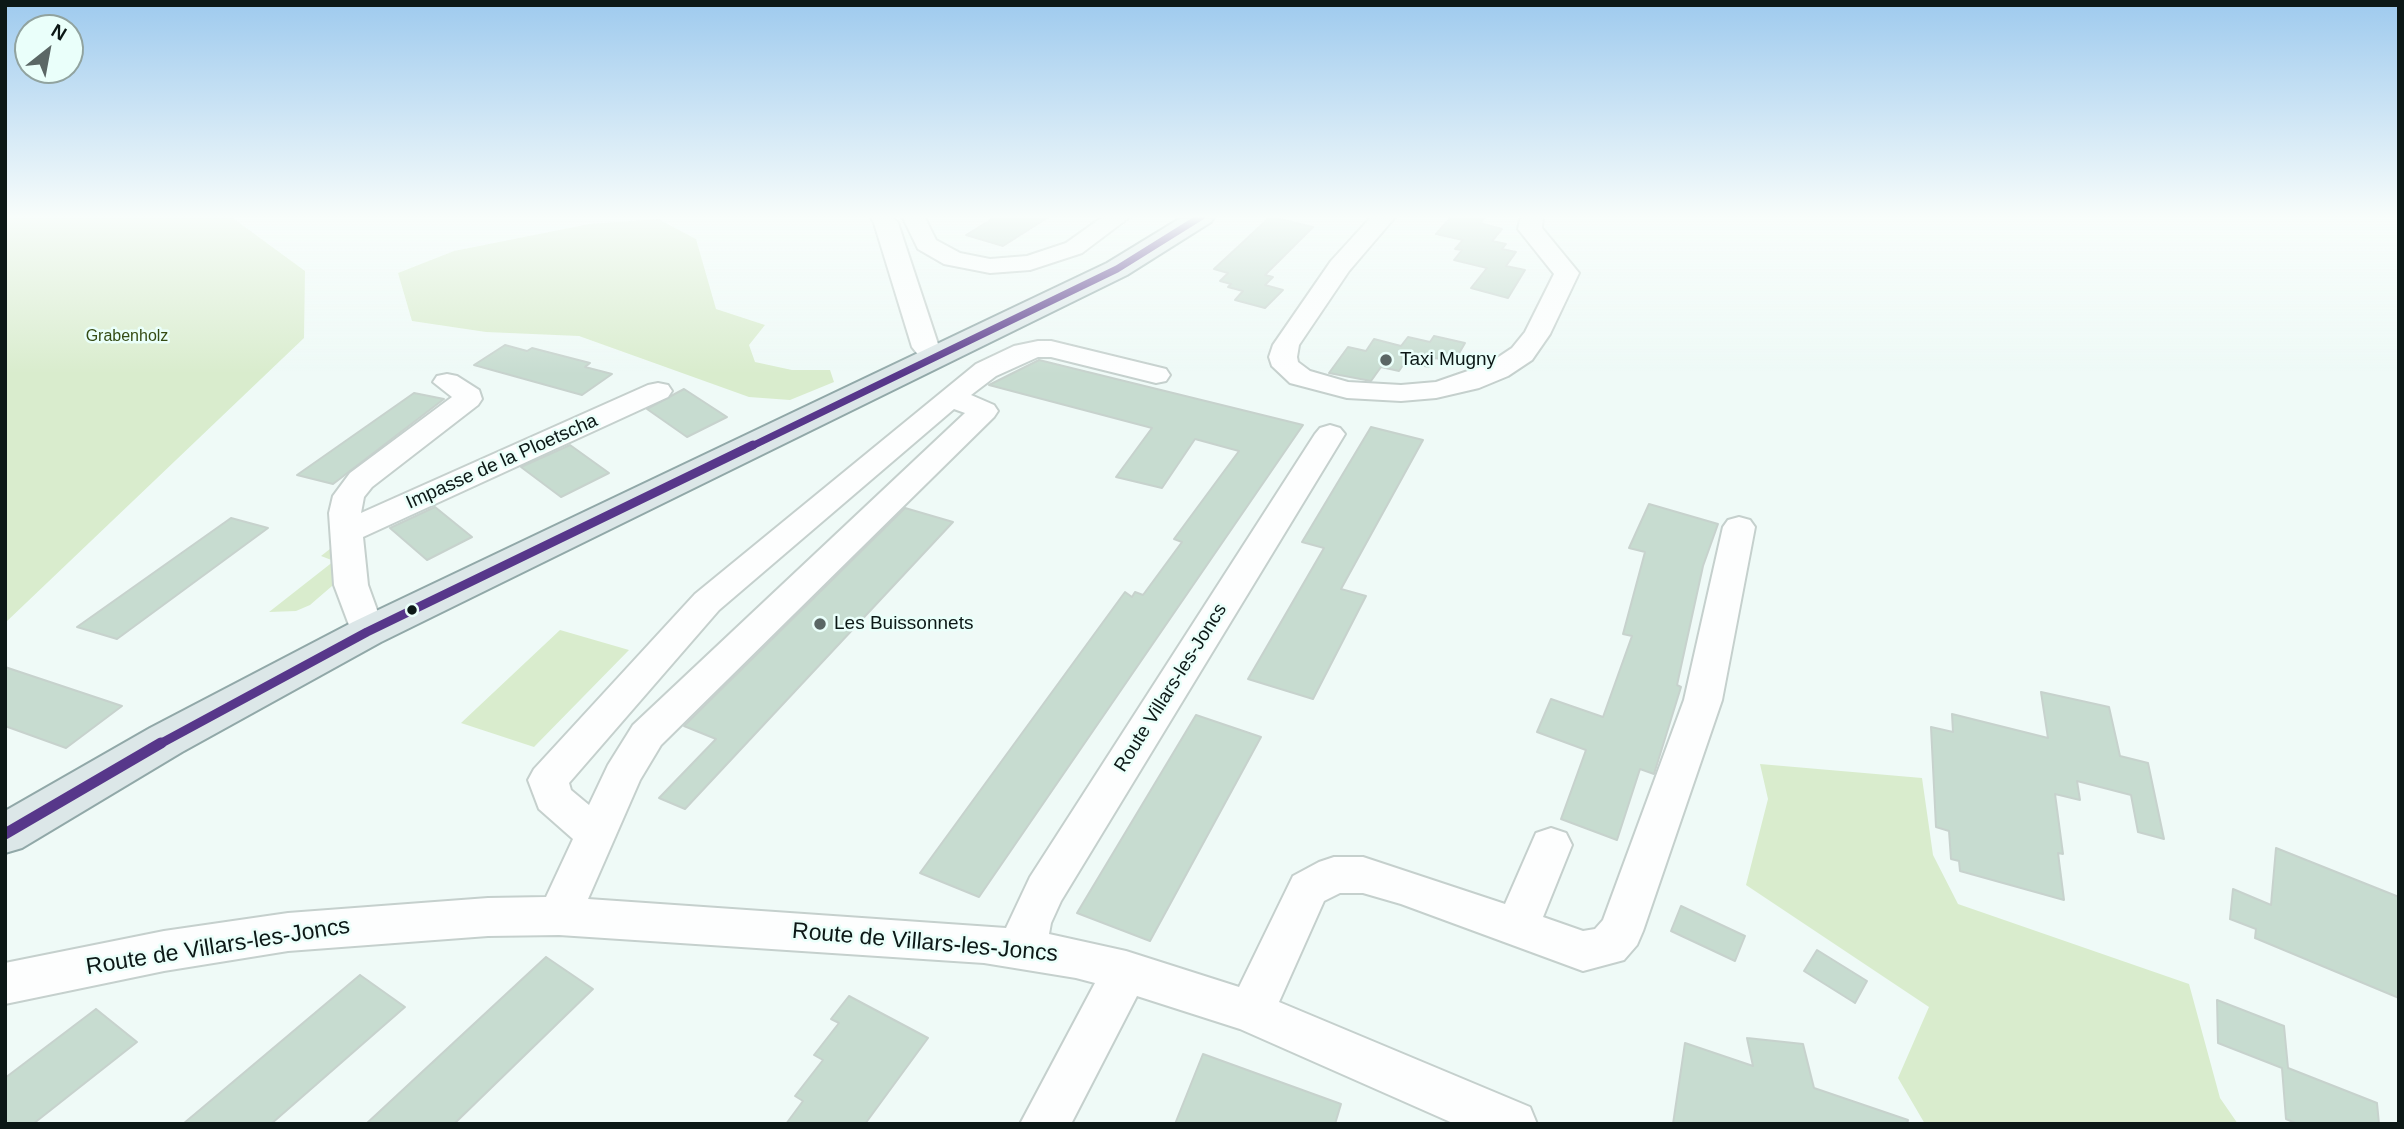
<!DOCTYPE html>
<html>
<head>
<meta charset="utf-8">
<style>
  body { margin:0 }
  #map { position:relative; width:2404px; height:1129px; overflow:hidden; background:#effaf7; font-family:Arial,sans-serif }
  canvas { display:block }
  .frame { position:absolute; inset:0; border:7px solid #0c1816; pointer-events:none }
  .north { position:absolute; left:14px; top:14px; width:70px; height:70px; box-sizing:border-box; background:#eafffa; border:2px solid #91a39f; border-radius:50%; rotate:31deg; font-size:19px; font-weight:700; line-height:28px; text-align:center; color:#0c1816 }
  .north::after { content:''; display:block; margin:auto; width:24px; height:32px; background:#5b6765; clip-path:polygon(50% 0,100% 100%,50% 72%,0 100%) }
</style>
</head>
<body>
<div id="map">
<canvas width="2404" height="1129"></canvas>
<div class="frame"></div>
<div class="north">N</div>
</div>
<script>
const ctx = document.querySelector('canvas').getContext('2d');
ctx.lineJoin = 'round';
function fill(path, color) { ctx.fillStyle = color; ctx.fill(path, 'evenodd'); }
const shape = rows => new Path2D(rows.map(r => 'M' + r).join(''));
function trace(path, color, width, dash) { ctx.strokeStyle = color; ctx.lineWidth = width; ctx.lineCap = dash ? 'butt' : 'round'; ctx.setLineDash(dash || []); ctx.stroke(path); }
function drawText(font, color, halo, rows, align = 'center') {
  ctx.font = font + ' Arial,sans-serif'; ctx.lineWidth = 5; ctx.setLineDash([]); ctx.textBaseline = 'middle'; ctx.strokeStyle = halo; ctx.fillStyle = color; for (const [text, x, y, turn = 0] of rows) {
    ctx.save(); ctx.translate(x, y); ctx.rotate((+turn || 0) * Math.PI / 180); ctx.textAlign = isNaN(turn) ? turn : align; if (halo) ctx.strokeText(text, 0, 0); ctx.fillText(text, 0, 0); ctx.restore();
  }
}
const green = shape([
  [5,216,230,216,305,271,304,338,5,623],
  [658,219,696,239,716,309,765,325,749,345,755,362,792,370,830,370,834,382,790,400,749,397,579,336,486,332,412,321,398,273,454,251,589,224],
  [335,545,339,580,310,605,296,611,269,612,334,561,321,556],
  [560,630,629,650,534,747,461,723],
  [1760,764,1922,778,1933,855,1958,904,2189,984,2220,1098,2238,1124,1925,1124,1898,1078,1929,1007,1746,885,1768,799]
]);
const building = shape([
  [997,216,1050,216,1003,246,966,235,997,216],
  [1452,216,1486,216,1480,223,1502,229,1492,241,1506,244,1502,249,1516,252,1506,266,1525,270,1508,298,1471,288,1487,268,1454,260,1462,250,1455,249,1463,240,1436,234,1452,216],
  [1270,217,1313,227,1265,275,1273,277,1265,285,1283,290,1265,308,1235,300,1243,291,1228,287,1231,284,1220,281,1228,273,1214,269,1270,217],
  [1434,336,1465,343,1454,362,1435,358,1429,367,1405,362,1399,371,1381,367,1371,381,1329,373,1348,347,1366,351,1374,339,1401,346,1408,337,1430,342,1434,336],
  [505,345,527,351,532,348,590,363,585,367,612,374,582,395,474,365,505,345],
  [1039,360,1303,425,979,897,920,873,1125,592,1132,597,1135,592,1143,595,1182,542,1174,539,1239,451,1195,439,1162,488,1116,477,1152,428,989,385,1039,360],
  [684,389,727,417,687,437,647,409,684,389],
  [414,393,444,399,333,484,297,475,414,393],
  [1371,427,1423,440,1341,589,1366,596,1313,699,1248,679,1324,548,1302,542,1371,427],
  [570,445,609,473,561,497,521,467,570,445],
  [1649,504,1718,524,1703,566,1677,685,1681,687,1654,774,1640,769,1617,840,1561,819,1586,750,1537,732,1551,699,1603,717,1632,636,1623,634,1645,552,1629,548,1649,504],
  [435,507,472,537,427,560,390,528,435,507],
  [905,508,953,522,685,809,659,798,716,739,684,726,905,508],
  [231,518,268,528,117,639,77,627,231,518],
  [5,667,122,706,66,748,5,726,5,667],
  [2041,692,2109,707,2120,756,2148,763,2164,839,2138,832,2131,795,2077,781,2080,800,2055,794,2063,854,2058,853,2064,900,1960,871,1959,861,1951,859,1949,831,1936,827,1931,727,1953,732,1952,714,2048,738,2041,692],
  [1196,715,1261,737,1150,941,1077,913,1196,715],
  [2276,848,2399,897,2399,998,2255,938,2256,929,2230,919,2233,889,2271,905,2276,848],
  [1681,906,1745,936,1735,961,1671,931,1681,906],
  [1817,950,1867,981,1855,1003,1804,971,1817,950],
  [546,957,593,989,454,1124,366,1124,546,957],
  [360,975,405,1007,271,1124,183,1124,360,975],
  [849,996,928,1038,865,1124,786,1124,803,1101,795,1096,823,1060,814,1055,839,1023,831,1019,849,996],
  [2217,1000,2284,1026,2288,1068,2377,1103,2379,1124,2298,1124,2286,1119,2282,1068,2218,1043,2217,1000],
  [96,1009,137,1042,33,1124,5,1124,5,1078,96,1009],
  [1747,1038,1803,1044,1814,1088,1908,1120,1907,1124,1673,1124,1685,1043,1753,1066,1747,1038],
  [1203,1054,1341,1104,1335,1124,1175,1124,1203,1054]
]);
const minor = shape([
  [870,216,892,216,898,223,938,344,948,356,944,362,934,364,924,362,912,347,874,223,870,216],
  [902,216,924,216,936,240,960,253,990,259,1027,256,1066,243,1104,216,1131,216,1082,253,1030,270,990,273,944,264,918,249,902,216],
  [1372,216,1396,216,1349,271,1299,345,1297,357,1298,362,1310,371,1348,382,1401,385,1436,382,1488,364,1512,348,1525,332,1554,274,1518,229,1521,216,1543,216,1542,228,1579,273,1550,334,1532,360,1508,376,1479,388,1436,398,1401,401,1347,398,1290,383,1272,366,1269,357,1273,345,1331,261,1372,216],
  [1038,341,1051,341,1166,369,1170,375,1166,381,1156,383,1051,357,1038,357,996,376,971,395,994,405,998,411,994,417,661,745,640,780,588,899,1006,928,1030,877,1315,434,1320,428,1330,425,1340,428,1345,434,1061,901,1051,923,1049,934,1126,951,1239,987,1293,876,1319,862,1334,857,1363,857,1505,904,1536,833,1551,828,1566,833,1572,845,1543,917,1583,931,1595,929,1603,920,1684,700,1723,527,1728,520,1739,517,1750,520,1755,527,1722,700,1643,931,1637,945,1624,960,1583,971,1401,904,1363,893,1340,893,1324,901,1279,1002,1530,1107,1537,1124,1455,1124,1240,1029,1137,996,1071,1124,1020,1124,1095,983,1076,978,984,963,559,935,488,936,288,951,164,971,5,1004,5,963,164,931,288,913,488,898,546,897,573,839,539,809,528,780,534,769,695,594,976,364,1014,346,1038,341],
  [954,409,965,413,633,725,608,765,589,805,571,790,569,783,719,610,954,409],
  [447,374,457,376,479,390,482,399,478,405,372,487,364,497,361,513,648,385,658,383,668,385,672,391,668,397,363,537,368,585,385,632,379,641,367,644,355,641,334,585,329,513,333,496,350,473,452,397,433,382,437,376,447,374]
]);
const major = shape([
  [1184,216,1215,216,1211,222,1127,275,381,642,182,752,22,848,5,853,5,811,150,728,353,622,1107,263,1184,216]
]);
const bus1Far2 = shape([
  [750,447,1117,269,1202,216]
]);
const bus1Far1 = shape([
  [158,745,367,632,753,445]
]);
const bus1 = shape([
  [5,834,161,743]
]);
const markers = [
  [1386,360,7,"#5b6765"],
  [412,610,6,"#0c1816"],
  [820,624,7,"#5b6765"]
];
const farParknames = [
  ["Grabenholz",127,337]
];
const poiNames = [
  ["Taxi Mugny",1400,360],
  ["Les Buissonnets",834,624]
];
const streetNames = [
  ["Impasse de la Ploetscha",502,462,-24],
  ["Route Villars-les-Joncs",1171,688,-58]
];
const nearStreetnames = [
  ["Route de Villars-les-Joncs",925,943,5],
  ["Route de Villars-les-Joncs",218,947,-9]
];
fill(green, '#d9eccd');
fill(building, '#c7dcd0');
trace(building, '#c7d2cd', 2);
trace(minor, '#c5d0cd', 4);
trace(major, '#91a8a8', 4);
fill(minor, '#fdfefe');
fill(major, '#dce7e8');
trace(bus1Far2, '#57378a', 7);
trace(bus1Far1, '#57378a', 9);
trace(bus1, '#57378a', 11);
const sky = ctx.createLinearGradient(0, 0, 0, 374);
sky.addColorStop(0, '#9ecaee');
sky.addColorStop(0.58, '#f8fdfb');
sky.addColorStop(1, '#f8fdfb00');
ctx.fillStyle = sky;
ctx.fillRect(0, 0, 2404, 374);
for (const [x, y, r, color] of markers) { const dot = new Path2D(); dot.arc(x, y, r, 0, 2 * Math.PI); ctx.fillStyle = color; ctx.fill(dot); trace(dot, '#eafffa', 2.5); }
drawText('16px', '#354c14', '#eafffa', farParknames);
drawText('19px', '#0c1816', '#eafffa', poiNames, 'left');
drawText('19px', '#0c1816', '#eafffa', streetNames);
drawText('23px', '#0c1816', '#eafffa', nearStreetnames);
</script>
</body>
</html>
